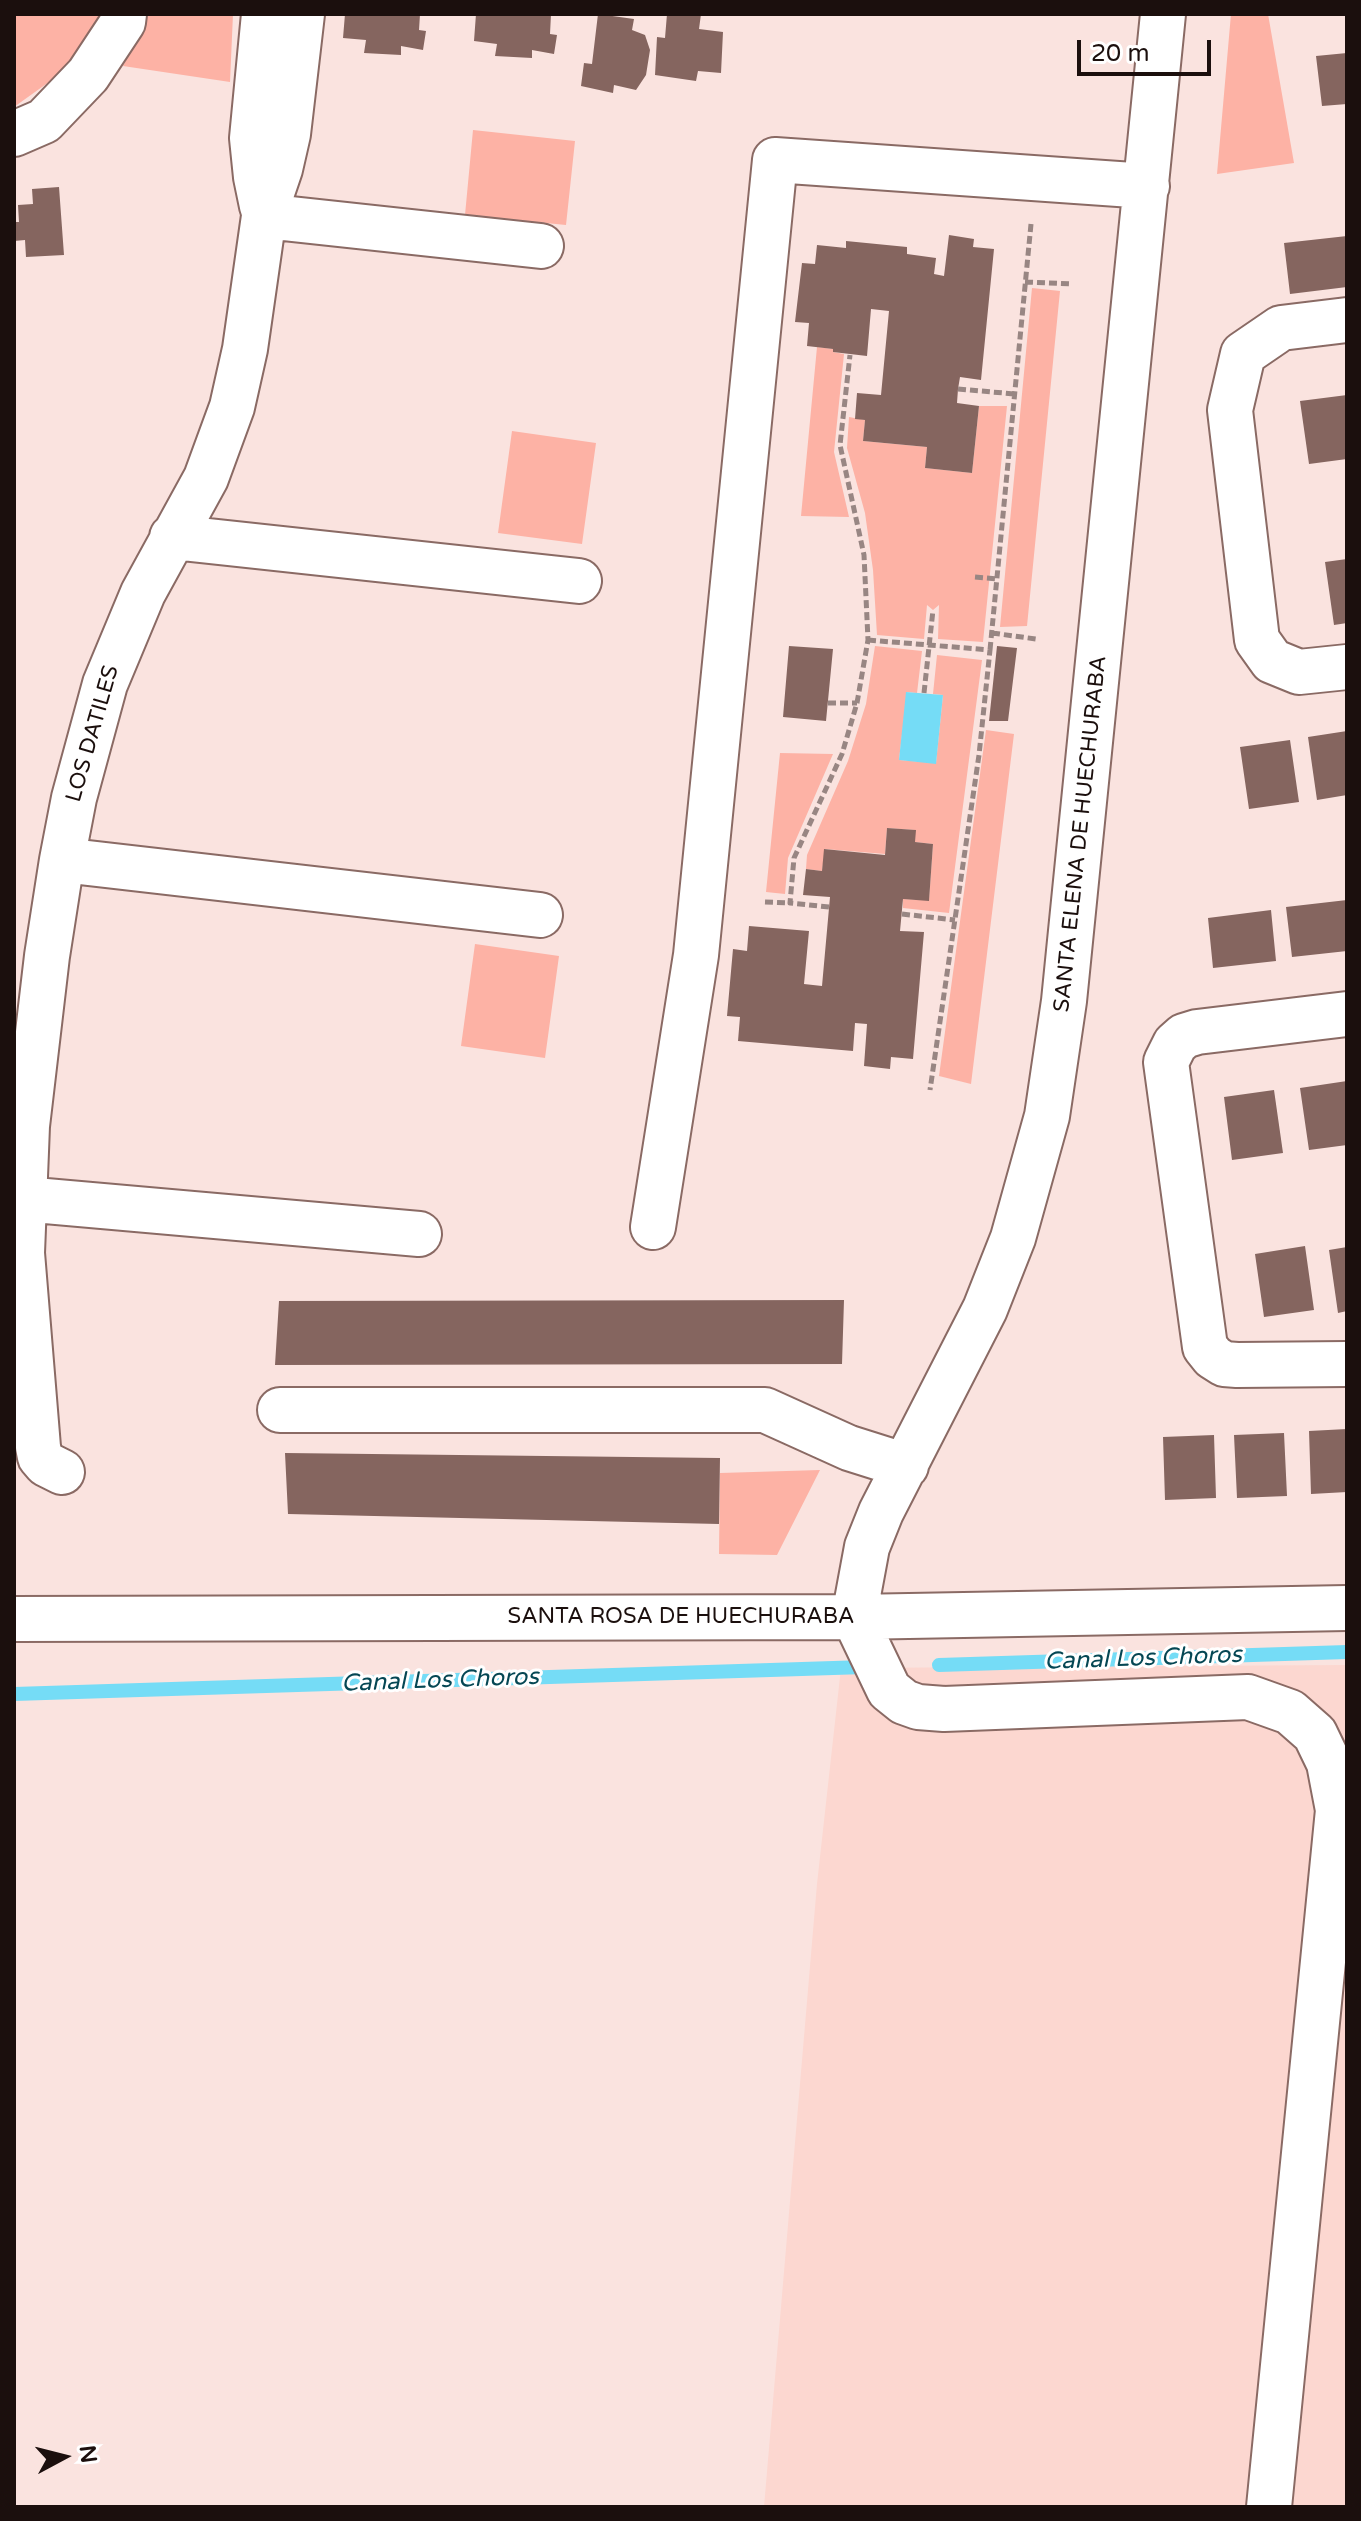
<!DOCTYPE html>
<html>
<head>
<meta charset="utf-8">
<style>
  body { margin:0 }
  #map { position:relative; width:1361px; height:2521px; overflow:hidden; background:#fae3df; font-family:"Varela Round",sans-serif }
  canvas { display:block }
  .frame { position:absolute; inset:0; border:16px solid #1b0f0d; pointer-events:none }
  .north { position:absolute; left:24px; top:2417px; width:80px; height:80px; -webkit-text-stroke:6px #fff; paint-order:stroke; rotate:83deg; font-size:22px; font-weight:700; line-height:32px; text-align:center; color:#1b0f0d }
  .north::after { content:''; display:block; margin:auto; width:28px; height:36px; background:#1b0f0d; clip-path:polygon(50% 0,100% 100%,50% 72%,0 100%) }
  .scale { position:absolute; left:1077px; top:40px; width:134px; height:36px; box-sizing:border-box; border:4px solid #1b0f0d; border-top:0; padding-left:10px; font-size:24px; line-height:28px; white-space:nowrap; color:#1b0f0d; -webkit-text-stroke:6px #fff; paint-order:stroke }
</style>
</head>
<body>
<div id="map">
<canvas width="1361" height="2521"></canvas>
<div class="frame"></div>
<div class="north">N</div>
<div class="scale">20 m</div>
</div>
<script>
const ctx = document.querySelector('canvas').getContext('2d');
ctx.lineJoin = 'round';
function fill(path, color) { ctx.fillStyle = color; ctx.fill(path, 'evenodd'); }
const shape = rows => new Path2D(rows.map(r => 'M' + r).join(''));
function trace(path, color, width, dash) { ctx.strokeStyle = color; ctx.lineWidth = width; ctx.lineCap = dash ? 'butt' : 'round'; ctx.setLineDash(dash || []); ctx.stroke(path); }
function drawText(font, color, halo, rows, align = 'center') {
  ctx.font = font + ' "Varela Round",sans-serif'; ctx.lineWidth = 6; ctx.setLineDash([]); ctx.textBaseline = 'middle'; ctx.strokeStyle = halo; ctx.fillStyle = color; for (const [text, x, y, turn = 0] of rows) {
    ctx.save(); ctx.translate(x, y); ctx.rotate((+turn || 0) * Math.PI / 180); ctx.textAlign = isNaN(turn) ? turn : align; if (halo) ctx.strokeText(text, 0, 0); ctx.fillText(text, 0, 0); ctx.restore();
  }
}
const built = shape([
  [1347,1665,1347,2507,764,2507,817,1884,841,1668]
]);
const green = shape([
  [14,14,100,14,99,23,63,72,14,107],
  [149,14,233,14,230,82,123,66],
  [1231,14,1268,14,1294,163,1217,174],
  [473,130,575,141,566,225,465,215],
  [1032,288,1060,291,1027,626,1000,627],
  [817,347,833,349,833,352,844,354,834,452,849,517,801,516],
  [979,406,1007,406,983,642,938,639,939,605,933,610,927,605,924,639,877,635,873,570,865,513,847,448,849,417,865,420,863,441,927,447,925,468,972,473],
  [512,431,596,443,582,544,498,533],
  [875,646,922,651,917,693,907,692,899,760,936,763,943,695,933,694,937,655,982,660,949,913,903,908,903,899,929,900,933,844,915,842,915,830,887,828,885,854,825,849,822,871,806,869,807,855,848,761,866,704],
  [986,730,1014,734,971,1084,939,1076],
  [780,753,833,754,788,858,785,894,766,892],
  [475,944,559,956,545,1058,461,1046],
  [820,1470,777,1555,719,1554,720,1473]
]);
const water = shape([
  [906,692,943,695,936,764,899,760]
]);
const stream = shape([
  [939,1665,1347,1652],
  [14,1694,865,1667]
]);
const building = shape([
  [345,14,420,14,419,30,426,31,423,50,401,46,401,55,364,53,366,40,343,38],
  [476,14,551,14,550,34,557,35,554,54,532,50,532,58,495,56,497,44,474,41],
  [598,14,634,19,632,30,645,35,650,50,646,75,636,90,614,85,613,93,581,86,584,63,592,64],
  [667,14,701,14,699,29,723,32,721,73,698,71,696,81,655,75,657,37,665,38],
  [1347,53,1347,104,1322,106,1316,56],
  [59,187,64,255,26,257,25,240,14,241,14,222,19,222,18,205,33,204,32,189],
  [949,235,974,239,973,247,994,249,981,380,960,377,958,389,957,403,979,406,972,473,925,468,927,447,863,441,865,420,855,419,857,393,881,395,889,311,871,309,867,356,833,352,833,349,807,346,809,323,795,322,802,263,815,264,817,245,846,248,846,241,907,247,907,254,936,258,934,274,944,276],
  [1347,236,1347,287,1290,294,1284,243],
  [1347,395,1347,459,1309,464,1300,401],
  [1347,559,1347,623,1334,625,1325,562],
  [789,646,833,649,826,721,783,717],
  [997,646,1017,648,1008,721,989,721],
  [1347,731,1347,795,1317,800,1308,737],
  [1290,740,1299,802,1249,809,1240,747],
  [887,828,916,830,915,842,933,844,929,901,903,899,900,931,924,932,913,1059,891,1057,890,1069,864,1066,867,1024,855,1023,853,1051,738,1041,740,1017,727,1016,733,949,747,951,749,926,809,931,804,984,822,986,830,897,803,895,806,869,822,871,824,849,885,855],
  [1347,900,1347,951,1292,957,1286,907],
  [1271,910,1276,961,1213,968,1208,918],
  [1347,1081,1347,1145,1309,1150,1300,1088],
  [1274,1090,1283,1153,1232,1160,1224,1097],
  [1305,1246,1314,1310,1264,1317,1255,1254],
  [1347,1247,1347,1311,1338,1313,1329,1250],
  [844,1300,842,1364,275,1365,279,1301],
  [1347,1429,1347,1492,1311,1494,1309,1431],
  [1284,1433,1287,1496,1237,1498,1234,1435],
  [1214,1435,1216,1498,1165,1500,1163,1437],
  [285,1453,720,1458,719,1524,288,1514]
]);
const path = shape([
  [1025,282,1072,284],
  [958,389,1015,394],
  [975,577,997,579],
  [992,633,1036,639],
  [868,640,990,650,979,755,930,1090],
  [990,650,1031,224],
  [924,693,933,610],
  [828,703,857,703],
  [765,902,790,903],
  [829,907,790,903,794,858,842,754,857,703,868,640,864,555,840,445,850,355],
  [902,914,955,920]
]);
const minor = shape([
  [14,134,44,121,88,75,123,22,124,14],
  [262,206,256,177,252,138,264,14],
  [264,216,541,246],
  [1347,320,1281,328,1243,354,1230,410,1257,640,1272,661,1299,672,1347,667],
  [172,537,579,581],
  [62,860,540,915],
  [1347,1014,1197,1032,1184,1036,1175,1044,1166,1062,1205,1347,1213,1357,1224,1364,1237,1365,1347,1364],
  [23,1199,419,1234],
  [653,1227,696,955,775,160,1147,186],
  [280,1410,765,1410,849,1448,906,1466],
  [62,1472,46,1464,40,1457,38,1447,22,1253,27,1126,47,956,62,860,74,798,105,684,143,593,206,478,232,407,245,349,264,216,280,169,288,134,302,14],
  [854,1617,867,1547,881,1512,985,1309,1013,1238,1047,1116,1064,1001,1163,14],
  [854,1617,889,1690,904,1702,918,1707,944,1709,1248,1697,1290,1712,1315,1734,1329,1763,1338,1810,1269,2507],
  [14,1619,854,1617,1347,1608]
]);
const streetNames = [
  ["LOS DATILES",93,734,-74],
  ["SANTA ELENA DE HUECHURABA",1081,834,-84],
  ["SANTA ROSA DE HUECHURABA",681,1617]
];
const waterNames = [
  ["Canal Los Choros",1143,1659,-2],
  ["Canal Los Choros",440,1681,-2]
];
fill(built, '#fcd7d0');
fill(green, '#fdb2a5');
fill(water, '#75dcf6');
trace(stream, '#75dcf6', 14);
fill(building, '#85655f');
trace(minor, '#8a6a64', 48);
trace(path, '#988683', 5, [8, 4]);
trace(minor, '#fff', 44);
drawText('22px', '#1b0f0d', '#fff', streetNames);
drawText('italic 24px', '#054754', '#fff', waterNames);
</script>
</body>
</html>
